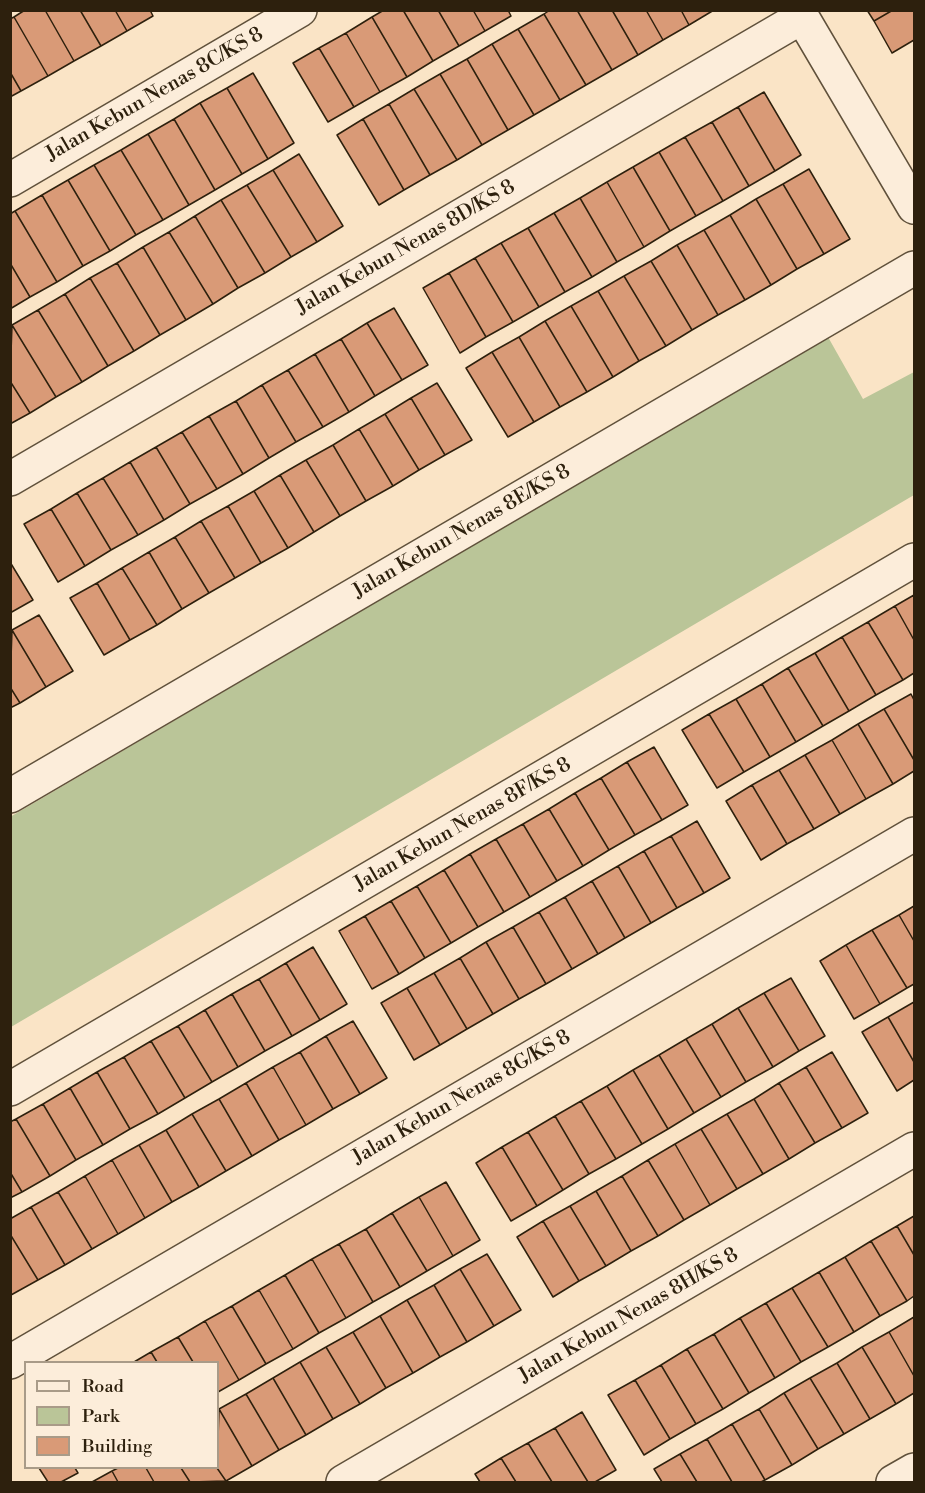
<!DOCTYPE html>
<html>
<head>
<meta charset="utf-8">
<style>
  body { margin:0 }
  #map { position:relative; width:925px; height:1493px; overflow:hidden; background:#fae4c6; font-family:"Libre Bodoni",serif }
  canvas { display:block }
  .frame { position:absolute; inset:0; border:12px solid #2d200d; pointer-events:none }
  .legend { position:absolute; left:24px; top:1361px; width:195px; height:108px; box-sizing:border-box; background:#fcedda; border:2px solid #a99b88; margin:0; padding:8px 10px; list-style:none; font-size:18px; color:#2d200d }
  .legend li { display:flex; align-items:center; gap:12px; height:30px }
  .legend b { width:30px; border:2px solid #a99b88 }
</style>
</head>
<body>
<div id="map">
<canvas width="925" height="1493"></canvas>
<div class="frame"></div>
<ul class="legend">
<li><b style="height:8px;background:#fcedda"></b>Road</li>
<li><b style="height:16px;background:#bac598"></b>Park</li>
<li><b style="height:16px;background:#d99a77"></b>Building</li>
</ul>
</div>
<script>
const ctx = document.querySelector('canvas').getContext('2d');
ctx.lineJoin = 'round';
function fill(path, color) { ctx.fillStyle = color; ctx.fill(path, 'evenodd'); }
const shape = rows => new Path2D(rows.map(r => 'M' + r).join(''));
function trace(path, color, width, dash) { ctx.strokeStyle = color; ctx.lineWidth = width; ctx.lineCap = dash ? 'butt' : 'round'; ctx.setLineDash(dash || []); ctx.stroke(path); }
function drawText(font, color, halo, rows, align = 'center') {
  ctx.font = font + ' "Libre Bodoni",serif'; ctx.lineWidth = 4.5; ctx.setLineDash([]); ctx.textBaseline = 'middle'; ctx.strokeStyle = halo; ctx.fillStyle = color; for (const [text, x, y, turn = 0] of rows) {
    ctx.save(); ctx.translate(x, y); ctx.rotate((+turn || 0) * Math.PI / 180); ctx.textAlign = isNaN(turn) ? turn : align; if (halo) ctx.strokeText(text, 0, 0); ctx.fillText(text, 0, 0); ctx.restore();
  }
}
const green = shape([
  [828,337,863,399,914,372,914,495,11,1027,10,817]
]);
const building = shape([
  [25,10,45,10,74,61,48,76,14,17,25,10],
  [45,10,80,10,101,46,74,61,45,10],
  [80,10,115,10,127,31,101,46,80,10],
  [115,10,150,10,153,16,127,31,115,10],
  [384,10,403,10,433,61,407,77,372,17,384,10],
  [403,10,438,10,459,46,433,61,403,10],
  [438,10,473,10,485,31,459,46,438,10],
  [473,10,508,10,511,16,485,31,473,10],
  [550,10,577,10,612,70,586,85,544,14,550,10],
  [577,10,612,10,638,55,612,70,577,10],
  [612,10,646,10,663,40,638,55,612,10],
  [646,10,681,10,689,25,663,40,646,10],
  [681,10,714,10,689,25,681,10],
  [867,10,893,10,874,21,867,10],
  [893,10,914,10,914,40,892,53,874,21,893,10],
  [544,14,586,85,560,100,518,29,544,14],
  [14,17,48,76,21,91,10,72,10,19,14,17],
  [372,17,407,77,380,92,346,33,372,17],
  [518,29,560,100,534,115,492,44,518,29],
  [346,33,380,92,354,107,319,48,346,33],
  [492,44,534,115,508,130,467,59,492,44],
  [319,48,354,107,328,122,293,63,319,48],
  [467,59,508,130,482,145,440,74,467,59],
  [10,72,21,91,10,97,10,72],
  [253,73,294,143,268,159,227,88,253,73],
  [440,74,482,145,457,160,414,89,440,74],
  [227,88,268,159,242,174,200,103,227,88],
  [414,89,457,160,430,175,389,104,414,89],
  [764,92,801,155,775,171,738,107,764,92],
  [200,103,242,174,215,190,174,119,200,103],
  [389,104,430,175,404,190,363,119,389,104],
  [738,107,775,171,749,186,712,122,738,107],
  [174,119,215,190,189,205,148,134,174,119],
  [363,119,404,190,379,205,337,135,363,119],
  [712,122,749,186,723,201,685,137,712,122],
  [148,134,189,205,163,220,121,150,148,134],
  [685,137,723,201,696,216,659,152,685,137],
  [121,150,163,220,136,235,94,165,121,150],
  [659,152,696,216,670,231,633,167,659,152],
  [299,154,343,226,317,242,273,170,299,154],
  [94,165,136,235,110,251,68,180,94,165],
  [633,167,670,231,644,247,607,182,633,167],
  [809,169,850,239,824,254,783,184,809,169],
  [273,170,317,242,291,257,247,185,273,170],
  [68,180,110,251,83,266,42,195,68,180],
  [607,182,644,247,617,262,580,198,607,182],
  [783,184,824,254,797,269,756,199,783,184],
  [247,185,291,257,265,273,221,200,247,185],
  [42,195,83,266,57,282,15,211,42,195],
  [580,198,617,262,592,277,554,213,580,198],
  [756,199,797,269,771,285,730,215,756,199],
  [221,200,265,273,238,288,195,216,221,200],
  [15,211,57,282,30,297,10,263,10,214,15,211],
  [554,213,592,277,565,292,528,228,554,213],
  [730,215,771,285,745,300,704,230,730,215],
  [195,216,238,288,213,304,169,232,195,216],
  [528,228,565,292,539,307,501,243,528,228],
  [704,230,745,300,718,315,677,245,704,230],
  [169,232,213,304,186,320,143,247,169,232],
  [501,243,539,307,513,322,475,258,501,243],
  [677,245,718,315,692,330,651,261,677,245],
  [143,247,186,320,160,335,117,263,143,247],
  [475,258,513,322,486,337,449,273,475,258],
  [651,261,692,330,666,346,624,276,651,261],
  [10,263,30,297,10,309,10,263],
  [117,263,160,335,134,351,90,278,117,263],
  [449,273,486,337,460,353,423,288,449,273],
  [624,276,666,346,639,361,598,291,624,276],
  [90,278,134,351,108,366,65,294,90,278],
  [598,291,639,361,613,377,571,306,598,291],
  [65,294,108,366,82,382,38,310,65,294],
  [571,306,613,377,587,392,545,321,571,306],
  [394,308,428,365,402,380,367,323,394,308],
  [38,310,82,382,56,397,12,325,38,310],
  [545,321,587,392,560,407,519,337,545,321],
  [367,323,402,380,375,396,341,339,367,323],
  [12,325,56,397,30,413,10,381,12,325],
  [519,337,560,407,534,422,492,352,519,337],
  [341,339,375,396,349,412,315,354,341,339],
  [492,352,534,422,508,437,466,368,492,352],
  [315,354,349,412,323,427,288,370,315,354],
  [288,370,323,427,296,442,262,385,288,370],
  [10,381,30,413,10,424,10,381],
  [437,383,472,440,445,455,411,398,437,383],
  [262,385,296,442,269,458,236,401,262,385],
  [411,398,445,455,419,470,385,414,411,398],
  [236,401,269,458,243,474,209,416,236,401],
  [385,414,419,470,393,486,359,429,385,414],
  [209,416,243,474,217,489,182,432,209,416],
  [359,429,393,486,366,501,333,445,359,429],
  [182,432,217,489,190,504,156,447,182,432],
  [333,445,366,501,340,516,306,460,333,445],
  [156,447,190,504,164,520,130,462,156,447],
  [306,460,340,516,314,532,280,475,306,460],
  [130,462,164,520,138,535,103,478,130,462],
  [280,475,314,532,288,548,254,491,280,475],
  [103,478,138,535,111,550,77,493,103,478],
  [254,491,288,548,261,563,228,506,254,491],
  [77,493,111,550,85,566,51,509,77,493],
  [228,506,261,563,235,578,201,521,228,506],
  [51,509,85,566,58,582,24,524,51,509],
  [201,521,235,578,209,593,175,537,201,521],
  [175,537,209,593,182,609,149,552,175,537],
  [149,552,182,609,157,625,122,568,149,552],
  [10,562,33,600,10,613,10,562],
  [122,568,157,625,130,640,97,583,122,568],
  [97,583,130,640,104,655,70,598,97,583],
  [914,595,914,640,895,606,914,595],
  [895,606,914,640,914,673,903,680,868,622,895,606],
  [39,615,73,671,46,687,12,630,39,615],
  [868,622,903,680,876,695,842,637,868,622],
  [12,630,46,687,20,703,10,687,12,630],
  [842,637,876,695,849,711,815,653,842,637],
  [815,653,849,711,823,726,788,668,815,653],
  [788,668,823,726,796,742,762,684,788,668],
  [762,684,796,742,770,757,736,699,762,684],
  [10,687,20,703,10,708,10,687],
  [911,694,914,700,914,760,884,709,911,694],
  [736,699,770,757,744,772,709,714,736,699],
  [884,709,914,760,914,771,893,784,858,724,884,709],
  [709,714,744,772,717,788,682,730,709,714],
  [858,724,893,784,866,799,832,740,858,724],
  [832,740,866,799,840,814,805,755,832,740],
  [654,747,688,805,662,820,627,762,654,747],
  [805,755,840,814,814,829,779,770,805,755],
  [627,762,662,820,635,835,601,778,627,762],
  [779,770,814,829,787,844,752,785,779,770],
  [601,778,635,835,609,850,575,793,601,778],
  [752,785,787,844,761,860,726,801,752,785],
  [575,793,609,850,583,866,549,809,575,793],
  [549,809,583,866,557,881,523,824,549,809],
  [697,821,730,878,704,893,671,836,697,821],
  [523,824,557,881,530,897,496,839,523,824],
  [671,836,704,893,677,908,644,851,671,836],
  [496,839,530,897,504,912,470,854,496,839],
  [644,851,677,908,651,923,618,866,644,851],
  [470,854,504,912,478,927,444,870,470,854],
  [618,866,651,923,625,938,592,881,618,866],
  [444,870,478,927,451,943,417,886,444,870],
  [592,881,625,938,598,954,565,897,592,881],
  [417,886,451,943,425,958,391,901,417,886],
  [565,897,598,954,572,969,539,912,565,897],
  [391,901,425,958,399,974,365,916,391,901],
  [914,906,914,941,899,915,914,906],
  [539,912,572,969,546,984,513,927,539,912],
  [899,915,914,941,914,984,907,988,872,930,899,915],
  [365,916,399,974,372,989,339,931,365,916],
  [513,927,546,984,519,999,486,942,513,927],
  [872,930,907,988,880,1004,846,945,872,930],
  [486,942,519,999,493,1014,460,958,486,942],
  [846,945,880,1004,854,1019,820,961,846,945],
  [313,947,347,1004,320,1020,286,963,313,947],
  [460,958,493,1014,467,1029,434,973,460,958],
  [286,963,320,1020,292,1036,259,979,286,963],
  [434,973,467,1029,440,1045,407,988,434,973],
  [791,978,825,1036,799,1051,764,993,791,978],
  [259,979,292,1036,265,1051,232,994,259,979],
  [407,988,440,1045,414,1060,381,1003,407,988],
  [764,993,799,1051,773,1067,738,1008,764,993],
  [232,994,265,1051,238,1067,205,1010,232,994],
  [914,1002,914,1062,888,1017,914,1002],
  [738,1008,773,1067,746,1082,712,1024,738,1008],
  [205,1010,238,1067,212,1082,178,1026,205,1010],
  [888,1017,914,1062,914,1080,897,1091,862,1032,888,1017],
  [353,1021,387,1078,360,1094,326,1036,353,1021],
  [712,1024,746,1082,721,1097,686,1039,712,1024],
  [178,1026,212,1082,185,1098,151,1041,178,1026],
  [326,1036,360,1094,333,1109,300,1052,326,1036],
  [686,1039,721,1097,694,1113,659,1055,686,1039],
  [151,1041,185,1098,158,1114,124,1057,151,1041],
  [300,1052,333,1109,306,1125,273,1067,300,1052],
  [832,1052,868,1113,842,1128,806,1067,832,1052],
  [659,1055,694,1113,668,1129,633,1070,659,1055],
  [124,1057,158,1114,130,1129,97,1072,124,1057],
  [273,1067,306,1125,279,1140,246,1083,273,1067],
  [806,1067,842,1128,815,1143,779,1083,806,1067],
  [633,1070,668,1129,642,1144,607,1086,633,1070],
  [97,1072,130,1129,103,1145,70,1088,97,1072],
  [246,1083,279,1140,252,1156,219,1099,246,1083],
  [779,1083,815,1143,789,1159,754,1099,779,1083],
  [607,1086,642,1144,616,1159,581,1101,607,1086],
  [70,1088,103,1145,76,1160,43,1104,70,1088],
  [219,1099,252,1156,226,1171,192,1114,219,1099],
  [754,1099,789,1159,763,1174,727,1114,754,1099],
  [581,1101,616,1159,589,1174,555,1116,581,1101],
  [43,1104,76,1160,50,1176,16,1119,43,1104],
  [192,1114,226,1171,199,1187,166,1130,192,1114],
  [727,1114,763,1174,737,1189,701,1129,727,1114],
  [555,1116,589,1174,563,1190,528,1132,555,1116],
  [16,1119,50,1176,22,1192,10,1172,10,1122,16,1119],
  [701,1129,737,1189,710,1205,675,1144,701,1129],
  [166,1130,199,1187,172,1202,139,1145,166,1130],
  [528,1132,563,1190,537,1206,502,1147,528,1132],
  [675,1144,710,1205,684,1220,648,1160,675,1144],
  [139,1145,172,1202,145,1218,112,1160,139,1145],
  [502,1147,537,1206,511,1221,476,1163,502,1147],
  [112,1160,145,1218,118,1234,85,1176,112,1160],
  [648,1160,684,1220,658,1236,622,1176,648,1160],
  [10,1172,22,1192,10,1198,10,1172],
  [85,1176,118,1234,92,1249,58,1192,85,1176],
  [622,1176,658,1236,631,1251,596,1191,622,1176],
  [446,1182,480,1240,453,1256,419,1197,446,1182],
  [596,1191,631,1251,606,1266,570,1206,596,1191],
  [58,1192,92,1249,65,1265,31,1207,58,1192],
  [419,1197,453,1256,427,1271,392,1213,419,1197],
  [570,1206,606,1266,579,1281,543,1221,570,1206],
  [31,1207,65,1265,38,1280,10,1234,10,1219,31,1207],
  [392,1213,427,1271,400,1287,366,1229,392,1213],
  [914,1216,914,1255,897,1226,914,1216],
  [543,1221,579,1281,553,1297,517,1237,543,1221],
  [897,1226,914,1255,914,1296,907,1301,871,1241,897,1226],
  [366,1229,400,1287,373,1302,339,1244,366,1229],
  [10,1234,38,1280,11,1295,10,1295,10,1234],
  [871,1241,907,1301,880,1316,845,1257,871,1241],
  [339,1244,373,1302,346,1318,312,1259,339,1244],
  [487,1254,521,1310,494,1326,460,1269,487,1254],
  [845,1257,880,1316,854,1332,819,1272,845,1257],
  [312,1259,346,1318,319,1333,285,1275,312,1259],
  [460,1269,494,1326,467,1342,434,1285,460,1269],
  [819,1272,854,1332,828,1347,792,1288,819,1272],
  [285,1275,319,1333,293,1349,259,1290,285,1275],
  [434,1285,467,1342,440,1357,407,1300,434,1285],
  [792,1288,828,1347,801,1362,766,1303,792,1288],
  [259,1290,293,1349,266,1364,232,1306,259,1290],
  [407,1300,440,1357,413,1373,380,1316,407,1300],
  [766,1303,801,1362,775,1378,740,1318,766,1303],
  [232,1306,266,1364,239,1380,205,1321,232,1306],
  [380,1316,413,1373,386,1388,353,1332,380,1316],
  [914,1317,914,1376,889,1332,914,1317],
  [740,1318,775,1378,749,1393,714,1334,740,1318],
  [205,1321,239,1380,218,1392,218,1362,193,1362,178,1337,205,1321],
  [353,1332,386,1388,360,1404,326,1347,353,1332],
  [889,1332,914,1376,914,1393,896,1404,862,1347,889,1332],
  [714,1334,749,1393,723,1409,687,1349,714,1334],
  [178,1337,193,1362,157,1362,151,1352,178,1337],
  [326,1347,360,1404,333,1419,300,1362,326,1347],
  [862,1347,896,1404,870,1419,837,1363,862,1347],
  [687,1349,723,1409,696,1424,661,1365,687,1349],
  [151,1352,157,1362,134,1362,151,1352],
  [300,1362,333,1419,306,1435,273,1378,300,1362],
  [837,1363,870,1419,844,1434,810,1378,837,1363],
  [661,1365,696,1424,670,1439,635,1380,661,1365],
  [273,1378,306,1435,279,1450,246,1394,273,1378],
  [810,1378,844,1434,818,1449,784,1393,810,1378],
  [635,1380,670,1439,644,1455,608,1395,635,1380],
  [784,1393,818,1449,792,1465,759,1409,784,1393],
  [246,1394,279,1450,252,1466,219,1409,246,1394],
  [219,1409,252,1466,226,1481,217,1468,219,1409],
  [759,1409,792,1465,765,1480,732,1424,759,1409],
  [582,1412,616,1470,595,1482,588,1482,555,1428,582,1412],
  [732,1424,765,1480,761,1482,732,1482,707,1439,732,1424],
  [555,1428,588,1482,552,1482,528,1443,555,1428],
  [707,1439,732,1482,697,1482,680,1454,707,1439],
  [528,1443,552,1482,516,1482,501,1458,528,1443],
  [680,1454,697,1482,662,1482,654,1469,680,1454],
  [501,1458,516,1482,480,1482,475,1474,501,1458],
  [39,1468,75,1468,78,1473,61,1482,48,1482,39,1468],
  [118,1468,146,1468,154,1482,118,1482,112,1471,118,1468],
  [146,1468,181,1468,190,1482,154,1482,146,1468],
  [181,1468,217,1468,226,1481,190,1482,181,1468],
  [112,1471,118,1482,92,1482,112,1471]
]);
const minor = shape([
  [798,10,914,207],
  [10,180,300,10],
  [10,479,802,17],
  [10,796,914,268],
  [10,1089,914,560],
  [10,1362,914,834],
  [343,1482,914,1149],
  [893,1482,914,1470]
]);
const streetNames = [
  ["Jalan Kebun Nenas 8C/KS 8",155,95,-30],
  ["Jalan Kebun Nenas 8D/KS 8",406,248,-30],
  ["Jalan Kebun Nenas 8E/KS 8",462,532,-30],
  ["Jalan Kebun Nenas 8F/KS 8",463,825,-30],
  ["Jalan Kebun Nenas 8G/KS 8",462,1098,-30],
  ["Jalan Kebun Nenas 8H/KS 8",629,1316,-30]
];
fill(green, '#bac598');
fill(building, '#d99a77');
trace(building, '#2d200d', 1.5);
trace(minor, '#60513b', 36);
trace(minor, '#fcedda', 33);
drawText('20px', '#2d200d', '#fcedda', streetNames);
</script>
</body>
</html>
